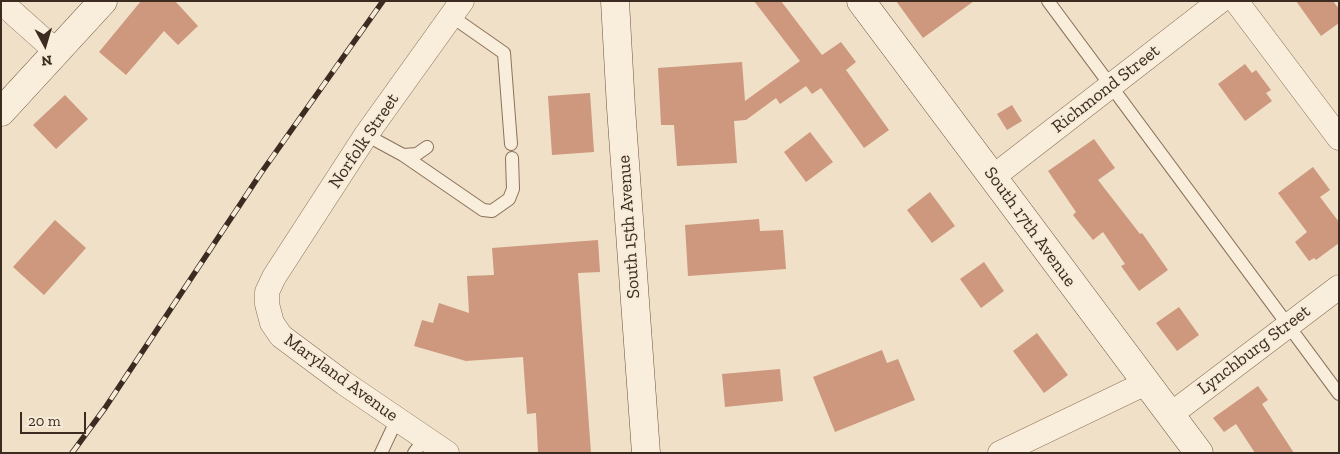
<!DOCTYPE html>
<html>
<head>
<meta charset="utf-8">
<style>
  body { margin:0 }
  #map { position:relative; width:1340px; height:454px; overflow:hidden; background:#efe0c7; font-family:"Zilla Slab",serif }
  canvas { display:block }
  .frame { position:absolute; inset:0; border:2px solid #3c2b20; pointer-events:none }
  .north { position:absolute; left:20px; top:20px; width:50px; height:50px; -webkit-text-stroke:4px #f6ebd7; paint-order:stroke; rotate:174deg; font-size:14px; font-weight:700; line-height:20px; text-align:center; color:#3c2b20 }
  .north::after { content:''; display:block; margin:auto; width:18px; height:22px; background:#3c2b20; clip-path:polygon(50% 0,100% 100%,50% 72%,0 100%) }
  .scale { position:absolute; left:20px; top:412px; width:66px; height:22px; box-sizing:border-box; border:2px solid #3c2b20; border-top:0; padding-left:6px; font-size:15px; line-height:18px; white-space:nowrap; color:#3c2b20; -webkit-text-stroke:4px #f6ebd7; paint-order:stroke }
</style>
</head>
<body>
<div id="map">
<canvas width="1340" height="454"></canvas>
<div class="frame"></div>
<div class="north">N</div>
<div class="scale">20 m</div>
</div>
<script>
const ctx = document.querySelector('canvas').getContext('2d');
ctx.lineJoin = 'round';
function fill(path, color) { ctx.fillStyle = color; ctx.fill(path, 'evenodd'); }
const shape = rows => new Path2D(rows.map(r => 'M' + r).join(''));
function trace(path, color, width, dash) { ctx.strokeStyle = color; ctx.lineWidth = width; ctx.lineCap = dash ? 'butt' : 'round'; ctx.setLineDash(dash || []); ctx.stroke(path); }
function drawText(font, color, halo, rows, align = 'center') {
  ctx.font = font + ' "Zilla Slab",serif'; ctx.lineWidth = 4; ctx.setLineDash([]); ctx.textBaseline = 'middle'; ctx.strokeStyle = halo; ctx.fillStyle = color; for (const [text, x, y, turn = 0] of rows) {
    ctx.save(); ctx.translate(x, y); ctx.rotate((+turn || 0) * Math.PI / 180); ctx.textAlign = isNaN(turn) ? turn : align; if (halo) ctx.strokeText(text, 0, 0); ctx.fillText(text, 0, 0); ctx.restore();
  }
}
const building = shape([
  [141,1,175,1,198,26,178,45,164,31,126,75,99,52],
  [754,1,781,1,822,55,841,42,856,62,846,70,889,130,864,148,821,88,812,94,806,86,780,104,776,98,746,120,734,121,737,163,677,166,674,125,661,125,658,68,742,62,745,101,800,61],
  [896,1,974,1,923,38],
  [1296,1,1333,1,1339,9,1339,23,1321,36],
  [1245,64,1252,73,1256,70,1271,90,1266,93,1272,101,1245,121,1218,84],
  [590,93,594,152,552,155,548,96],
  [65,95,88,119,56,149,33,125],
  [1012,105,1022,121,1007,130,997,114],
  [810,132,833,162,806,182,784,152],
  [1094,139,1115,168,1098,180,1140,234,1142,233,1168,270,1139,291,1121,266,1125,264,1103,232,1093,240,1073,215,1076,212,1048,171],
  [1313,167,1330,190,1320,197,1339,222,1339,243,1316,260,1314,258,1309,261,1295,242,1307,232,1278,193],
  [930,192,955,226,932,243,907,210],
  [759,219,760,231,783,230,786,269,688,276,685,225],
  [55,220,86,248,44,295,13,267],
  [598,240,600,272,578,273,591,453,538,453,536,413,527,414,523,357,466,361,414,346,422,320,433,323,439,303,469,313,467,276,494,275,492,248],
  [984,262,1004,291,981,308,960,279],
  [1179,307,1199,335,1177,351,1156,323],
  [1037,333,1068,375,1044,393,1013,351],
  [882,350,887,363,898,359,915,400,835,432,813,377],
  [780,369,783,401,725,407,722,374],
  [1258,386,1268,400,1262,404,1294,453,1255,453,1236,424,1224,432,1213,418]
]);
const lane = shape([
  [1048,1,1339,394],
  [451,16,504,53,511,144],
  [366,135,403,155,417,154,427,147],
  [403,155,483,210,492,211,509,199,513,189,512,158],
  [381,453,397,419],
  [414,453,425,438]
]);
const street = shape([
  [1236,1,1339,138],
  [1,2,57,52],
  [993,177,1220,1],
  [1170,415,1339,287],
  [447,453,344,383,281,336,272,323,267,304,267,292,274,277,366,135,462,1],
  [1000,453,1146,383]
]);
const secondary = shape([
  [615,1,621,108,646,453],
  [861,1,1199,453],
  [1,112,103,1]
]);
const rail = shape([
  [72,453,105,408,261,173,383,1]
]);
const streetNames = [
  ["Richmond Street",1106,89,-38],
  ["Norfolk Street",364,141,-56],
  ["South 15th Avenue",629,227,-94],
  ["South 17th Avenue",1030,227,54],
  ["Lynchburg Street",1254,350,-37],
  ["Maryland Avenue",341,378,36]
];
fill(building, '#cd987d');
trace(lane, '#8b715c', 14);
trace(street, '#8b715c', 25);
trace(secondary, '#6d523f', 29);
trace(lane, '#f9eedb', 12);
trace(street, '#f9eedb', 24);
trace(secondary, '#f9eedb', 28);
trace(rail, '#3c2b20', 5.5);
trace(rail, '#f6ebd7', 4, [11]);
drawText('18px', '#3c2b20', '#f6ebd7', streetNames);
</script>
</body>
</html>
